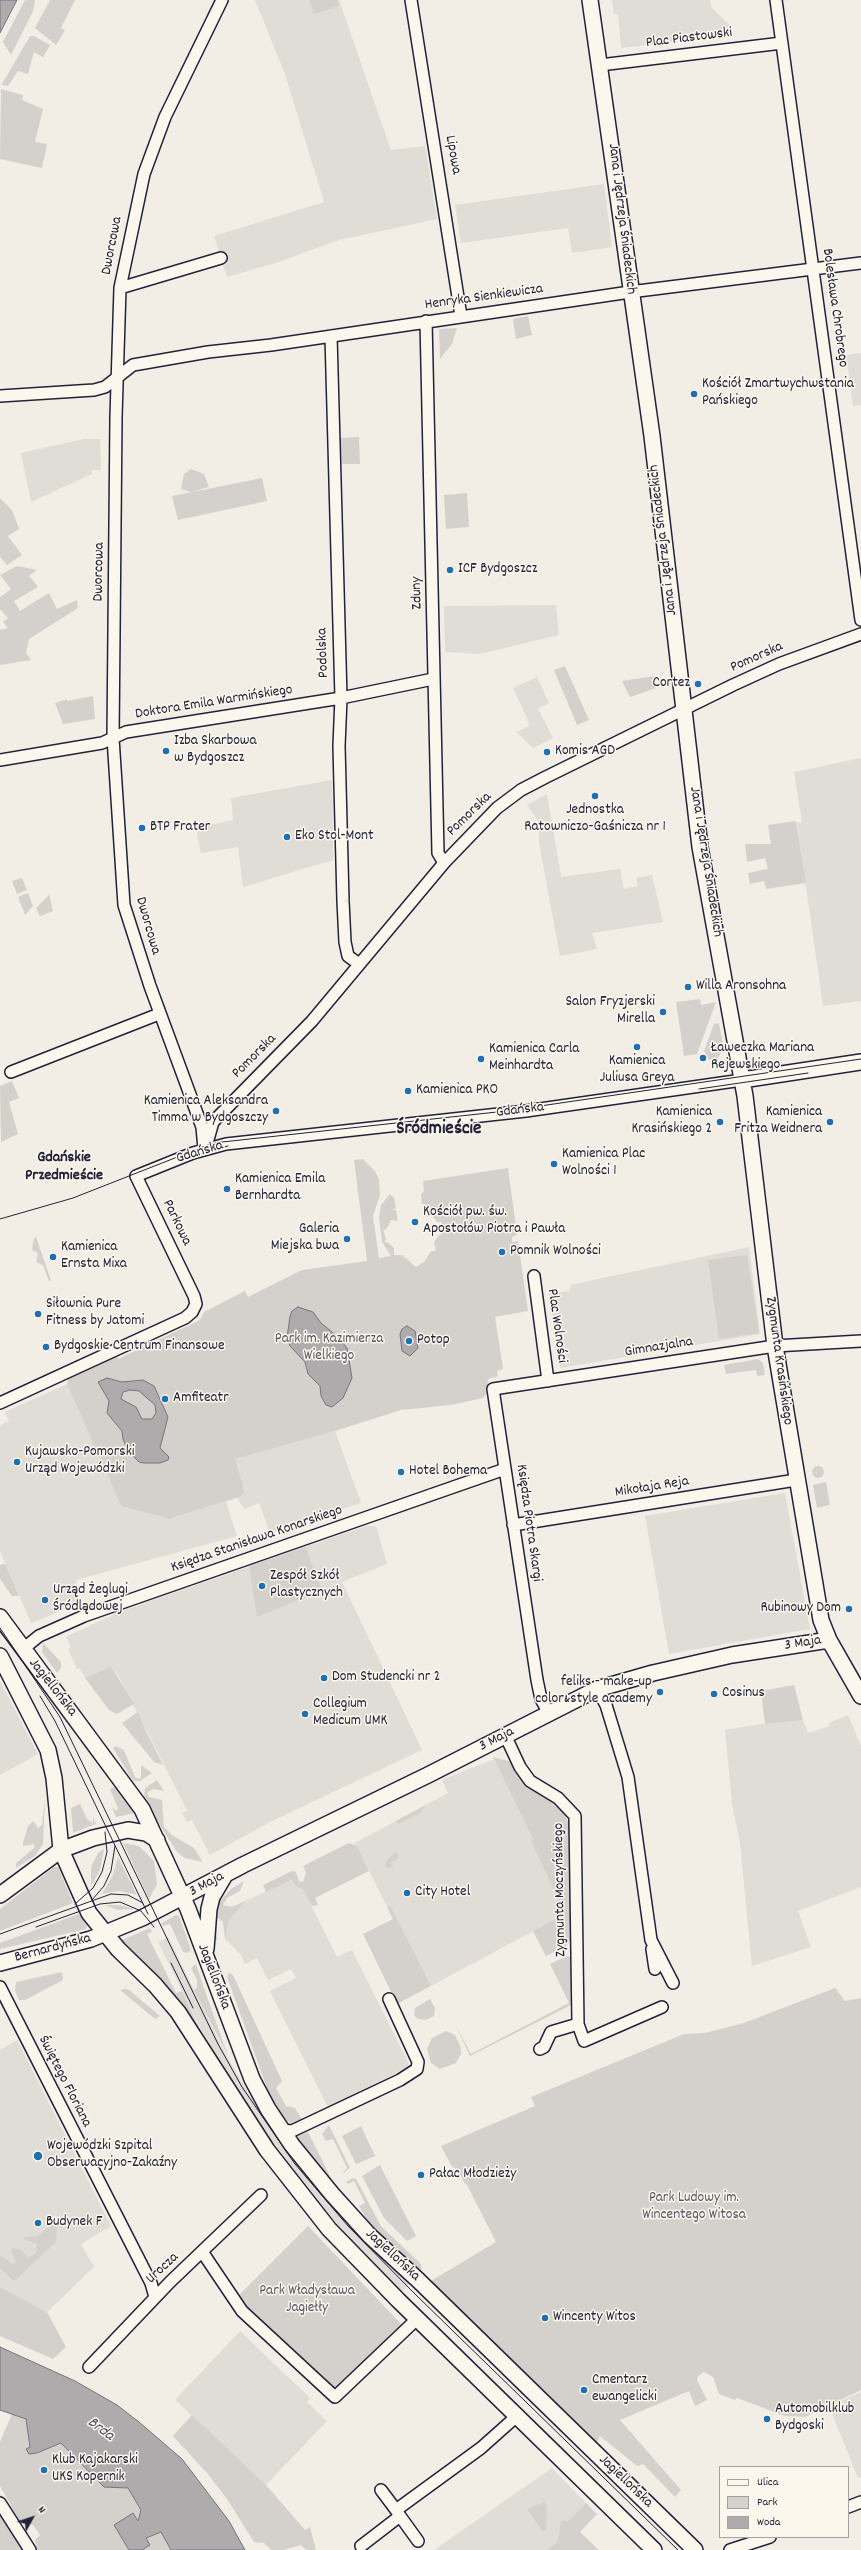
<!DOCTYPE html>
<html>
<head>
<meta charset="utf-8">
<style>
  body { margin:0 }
  #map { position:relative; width:861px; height:2550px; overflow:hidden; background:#f2eee5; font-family:Dekko,sans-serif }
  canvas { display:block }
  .legend { position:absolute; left:719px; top:2466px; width:130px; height:72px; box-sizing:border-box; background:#fbf7ec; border:1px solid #a4a2a5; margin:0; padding:5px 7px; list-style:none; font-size:12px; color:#22223b }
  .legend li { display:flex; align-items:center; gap:8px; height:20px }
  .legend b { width:20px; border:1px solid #a4a2a5 }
  .north { position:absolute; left:12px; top:2498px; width:40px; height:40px; -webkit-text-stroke:3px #fbf7ec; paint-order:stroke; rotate:50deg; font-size:11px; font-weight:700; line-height:16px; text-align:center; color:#22223b }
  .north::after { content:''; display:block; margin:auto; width:14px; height:18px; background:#22223b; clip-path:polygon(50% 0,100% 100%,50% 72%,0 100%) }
</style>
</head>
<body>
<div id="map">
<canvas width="861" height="2550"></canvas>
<ul class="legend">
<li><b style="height:5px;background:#fbf7ec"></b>Ulica</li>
<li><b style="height:11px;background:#d4d1cc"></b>Park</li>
<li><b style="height:11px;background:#aeabad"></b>Woda</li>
</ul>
<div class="north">N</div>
</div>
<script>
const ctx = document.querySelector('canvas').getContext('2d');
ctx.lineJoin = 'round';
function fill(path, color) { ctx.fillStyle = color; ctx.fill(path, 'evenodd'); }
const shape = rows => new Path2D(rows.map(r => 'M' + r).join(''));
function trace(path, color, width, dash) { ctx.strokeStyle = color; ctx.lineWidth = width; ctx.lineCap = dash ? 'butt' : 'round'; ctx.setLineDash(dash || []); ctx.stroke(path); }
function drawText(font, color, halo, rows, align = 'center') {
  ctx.font = font + ' Dekko,sans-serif'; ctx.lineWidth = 3; ctx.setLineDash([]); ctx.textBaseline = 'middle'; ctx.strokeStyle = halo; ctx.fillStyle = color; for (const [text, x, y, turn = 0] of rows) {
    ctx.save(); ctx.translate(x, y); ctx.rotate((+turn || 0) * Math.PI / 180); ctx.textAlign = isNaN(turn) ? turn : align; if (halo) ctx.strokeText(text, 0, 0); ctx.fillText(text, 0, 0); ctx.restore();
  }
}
const built = shape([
  [255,0,339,0,391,150,425,146,437,219,339,240,276,263,227,277,214,236,324,202,285,74],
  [612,0,710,0,712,8,731,26,732,35,621,48,618,14,614,14],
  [604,184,612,247,572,253,568,228,461,243,455,205],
  [861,353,861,405,853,406,846,355],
  [84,439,100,439,101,470,92,470,92,474,31,502,21,453],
  [556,605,559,635,480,654,445,652,444,606],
  [537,677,549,703,538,709,553,738,533,748,517,732,529,726,527,718,513,688],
  [861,758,861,1001,823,1006,797,823,802,822,794,772],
  [332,780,333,860,243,887,238,847,201,853,196,828,233,820,231,798],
  [547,794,561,877,620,869,624,889,638,886,636,878,652,875,663,922,592,933,597,949,560,956,539,843,539,822,527,805],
  [749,1247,760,1334,560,1368,549,1294,570,1291,570,1285],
  [67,1384,121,1506,167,1519,234,1459,335,1431,361,1503,270,1533,259,1503,244,1509,237,1498,226,1502,237,1536,76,1580,76,1605,31,1623,0,1551,0,1425,9,1421,5,1412],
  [785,1493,810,1629,669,1654,645,1516],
  [366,1526,376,1526,387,1564,342,1582,422,1750,270,1822,210,1855,192,1820,187,1822,182,1813,187,1810,118,1675,111,1666,85,1678,80,1668,77,1669,68,1649,71,1647,66,1637,119,1612],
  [0,1681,38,1754,0,1775],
  [848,1715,861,1746,861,1887,798,1911,811,1947,752,1966,740,1843,732,1804,725,1730,755,1725,803,1720,808,1733,830,1726,829,1723],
  [494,1759,533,1839,531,1841,565,1914,431,1986,390,1905,387,1907,357,1846,353,1844,448,1793,442,1780],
  [292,1880,296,1887,303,1889,337,1957,352,1950,410,2066,328,2107,270,1991,296,1978,291,1969,268,1980,257,1958,245,1964,241,1955,225,1939,229,1920,237,1908,245,1901],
  [168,1937,226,2055,250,2096,323,2196,409,2284,402,2292,316,2201,260,2127,205,2037,158,1942],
  [17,2040,111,2226,81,2244,94,2267,47,2312,0,2287,0,2050],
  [240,2331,310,2398,307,2402,327,2421,266,2485,175,2400],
  [861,2392,861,2477,858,2478,829,2406],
  [552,2468,586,2503,567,2522,562,2521,558,2541,547,2550,434,2550]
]);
const green = shape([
  [25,0,35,0,33,11,11,55,3,42],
  [50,0,75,0,61,28,65,30,56,45,35,28],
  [309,0,337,0,339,6,314,14],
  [30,36,34,36,50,45,43,57,34,52,28,74,18,71,8,86,3,85,2,84],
  [1,89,23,95,22,100,43,109,35,142,47,144,42,168,0,159],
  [528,316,532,335,516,339,513,319],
  [457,328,452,344,440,359,439,329],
  [359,437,360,464,342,464,340,438],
  [191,469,204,474,209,487,191,492,181,489,184,474],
  [262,478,267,501,178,520,172,496],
  [467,493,469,527,446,529,444,495],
  [0,498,12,510,19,529,8,536,22,555,7,565,0,557],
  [17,566,37,570,29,576,38,587,14,601,20,611,49,593,57,609,77,600,78,608,29,639,26,653,31,660,0,665,0,630,8,628,3,622,8,618,0,609,0,597,11,589,0,575],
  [565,666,589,720,577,725,554,670],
  [655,676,656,688,630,697,622,681],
  [93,696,95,719,63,724,55,703,67,699,67,701],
  [796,821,806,883,766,889,764,881,750,884,748,873,768,869,765,858,747,862,745,844,771,844,768,825],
  [22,878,27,890,17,894,12,881],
  [28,893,33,906,25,915,18,897],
  [49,895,53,911,40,916,36,908],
  [700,999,701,1005,716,1002,697,1054,684,1056,676,1002],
  [719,1023,723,1045,720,1055,717,1058,709,1060,704,1051,714,1024],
  [12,1081,19,1098,9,1102,18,1134,1,1142,0,1086],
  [363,1159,375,1171,379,1179,380,1195,373,1216,379,1258,391,1256,382,1242,379,1218,381,1205,390,1194,394,1198,396,1208,393,1210,396,1210,398,1221,390,1220,391,1222,385,1230,383,1229,386,1240,384,1242,387,1242,394,1248,394,1255,402,1255,416,1267,424,1262,431,1251,436,1251,434,1242,439,1235,443,1234,441,1233,441,1221,438,1223,430,1213,429,1217,424,1216,423,1206,425,1204,422,1204,421,1194,424,1191,423,1181,508,1168,517,1235,512,1237,512,1242,518,1241,528,1311,495,1317,503,1369,497,1371,498,1376,488,1379,487,1393,483,1398,451,1405,401,1410,335,1431,235,1459,243,1486,244,1492,241,1496,168,1519,121,1506,67,1384,69,1377,116,1355,118,1359,200,1320,204,1312,245,1291,248,1297,302,1270,367,1261,354,1160],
  [36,1237,51,1280,49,1281,43,1265,36,1262,38,1253,32,1250,34,1238],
  [747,1255,759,1333,719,1339,708,1260],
  [758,1359,763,1363,765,1375,757,1376,756,1370,726,1374,724,1365],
  '812 1472a6 6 0 1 1 12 0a6 6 0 1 1-12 0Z',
  [826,1482,830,1505,817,1508,813,1485],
  [305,1547,322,1590,257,1617,249,1566],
  [5,1564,6,1565,19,1596,12,1596,0,1579,0,1565],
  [43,1643,61,1662,61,1668,57,1673,42,1652],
  [111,1666,134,1704,117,1714,109,1710,85,1678],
  [794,1685,803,1720,765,1724,761,1691],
  [138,1712,145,1729,163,1765,154,1762,122,1723],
  [116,1746,124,1750,135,1777,139,1779,141,1777,141,1765,152,1773,140,1781,133,1781,113,1748],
  [493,1757,512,1762,521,1778,554,1802,564,1813,569,1824,571,1940,566,1946,546,1956,533,1931,565,1914,531,1841,533,1839],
  [157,1780,164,1791,153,1789,147,1793,149,1797,162,1800,164,1827,172,1835,194,1848,203,1862,185,1858,177,1852,144,1800,145,1788],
  [116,1786,135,1812,135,1813,116,1817,112,1807,117,1811,118,1808,110,1789],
  [45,1797,43,1844,35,1856,16,1868,16,1863,34,1848,34,1844,23,1846,23,1843,28,1826,33,1821,38,1828,42,1825],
  [80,1804,87,1819,93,1823,93,1817,96,1824,73,1833,71,1808],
  [426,1805,419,1814,398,1824,396,1821],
  [123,1843,139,1846,154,1861,157,1884,149,1899],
  [349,1843,357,1846,369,1871,315,1898,318,1905,312,1906,303,1889,296,1887,292,1880,266,1892,263,1885,292,1871,296,1872,299,1881,303,1882,306,1872,303,1866],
  [104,1849,100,1870,91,1886,91,1867,98,1853],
  [396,1852,399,1858,391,1862,393,1866,387,1869,385,1864,388,1859],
  [118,1857,137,1895,119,1891,102,1894,113,1875],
  [54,1867,58,1867,73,1903,0,1931,0,1909],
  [244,1881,240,1891,227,1898,223,1905,232,1907,245,1901,229,1920,225,1939,223,1922,218,1918,216,1920,217,1940,215,1941,212,1921,216,1905,231,1889],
  [105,1905,120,1905,134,1909,118,1910],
  [390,1905,431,1986,397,2004,363,1934,393,1919,387,1907],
  [79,1914,87,1925,86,1929,0,1949,0,1943],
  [176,1915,179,1916,191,1950,188,1953,183,1952,170,1924,163,1926,162,1923],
  [150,1928,152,1932,147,1934,176,1993,182,1991,204,2038,186,2013,120,1941],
  [567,1956,572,1958,571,2005,470,2056,455,2024,471,2054,569,2003,550,1964],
  [196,1964,204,1988,228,2056,194,1990,197,1988,197,1980,191,1968],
  [62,1972,63,1980,25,2000,19,2000,15,1991,16,1982],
  [229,1973,233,1975,282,2081,276,2088,286,2106,295,2108,302,2119,291,2123,284,2119,268,2091,227,1977],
  [835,1988,845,2001,861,1998,861,2390,805,2417,785,2416,737,2398,735,2400,719,2394,713,2377,704,2372,698,2376,697,2380,707,2400,695,2406,689,2391,620,2420,681,2490,675,2497,643,2464,637,2466,600,2436,597,2443,570,2423,431,2281,496,2242,466,2183,465,2184,458,2171,451,2165,441,2146,535,2106,531,2097,684,2034,705,2033,744,2023],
  [126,1989,129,1990,160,2016,155,2019,120,1990],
  [430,1999,435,2008,434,2016,426,2020,418,2019,414,2015,415,2008],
  [446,2031,455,2035,461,2048,461,2054,456,2063,440,2069,431,2063,427,2049,432,2038],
  [329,2125,350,2168,342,2174,347,2168,333,2139,326,2141,322,2134],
  [361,2126,375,2156,356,2164,342,2136],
  [308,2132,333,2182,329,2183,296,2141,298,2136],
  [380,2165,416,2236,407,2241,384,2218,362,2176],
  [353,2178,356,2179,381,2226,421,2264,421,2271,371,2226,359,2206,365,2203,354,2181,348,2184,346,2182],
  [54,2222,57,2223,56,2242,14,2281,0,2268,0,2255,13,2264,16,2262,11,2249,13,2248,21,2250,28,2257,32,2256,36,2253,37,2244,24,2239,24,2237,38,2236],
  [308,2226,402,2325,388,2348,335,2397,235,2299],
  [0,2287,47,2312,66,2347,53,2359,0,2336],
  [12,2414,26,2419,30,2447,33,2452,37,2453,61,2443,104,2487,128,2487,141,2510,138,2521,115,2525,129,2550,37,2550,35,2540,40,2535,33,2525,20,2522,0,2486,0,2442],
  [192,2415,266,2485,305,2530,310,2527,316,2550,306,2550,301,2545,284,2550,271,2550,264,2543,254,2542,227,2499,207,2473,173,2436],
  [0,2494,27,2537,32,2550,0,2550],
  [544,2502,547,2506,546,2530,543,2532,527,2509],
  [586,2503,597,2514,580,2532,599,2550,547,2550,558,2541,561,2521,564,2520,567,2522],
  [161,2532,171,2550,142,2550,150,2545,146,2538]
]);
const water = shape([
  [0,0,17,0,0,33,0,0],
  [298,1307,313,1312,321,1323,337,1336,347,1348,352,1378,343,1398,332,1407,326,1405,321,1396,320,1386,308,1374,305,1362,290,1346,287,1338,290,1316,292,1311,298,1307],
  [407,1326,415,1331,418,1348,410,1356,402,1351,400,1334,402,1329,407,1326],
  [107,1378,122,1382,143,1380,154,1386,168,1417,160,1448,169,1457,168,1460,160,1463,144,1463,139,1462,128,1451,123,1439,122,1431,107,1413,109,1401,98,1382,107,1378],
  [130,1390,139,1391,155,1405,156,1413,152,1419,142,1419,136,1407,121,1399,123,1392,130,1390],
  [0,2347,75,2381,117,2405,139,2422,182,2459,229,2521,245,2550,171,2550,161,2532,146,2538,150,2545,142,2550,129,2550,114,2525,133,2513,138,2521,141,2510,128,2488,104,2487,61,2443,37,2453,29,2454,26,2449,30,2447,26,2419,0,2410,0,2347]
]);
const street = shape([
  [411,0,461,316],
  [776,0,861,620],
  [600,65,782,43],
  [120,288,221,258],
  [426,321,438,853,444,863],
  [331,336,341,698,339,746,343,901,345,942,348,956,359,964],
  [0,396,94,390,105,387,133,365,208,352,271,345,630,292,861,263],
  [0,760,102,743,126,732,341,698,433,679],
  [11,1072,159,1014],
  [207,1143,213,1122,312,1021,444,863,497,808,521,790,546,777,733,685,779,664,861,634],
  [204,1149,202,1127,150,986,124,905,113,738,116,417,120,288,144,174,165,117,222,0],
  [534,1276,548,1381],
  [0,1403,185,1318,192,1312,196,1304,194,1296,136,1176,193,1153,226,1144,526,1111,742,1080],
  [513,1525,796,1480],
  [23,1649,39,1636,84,1616,505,1469],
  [597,1689,606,1705,628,1777,651,1940,673,1983],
  [549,1714,541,1699,537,1680,493,1389,775,1346,861,1341],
  [505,1735,520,1767,530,1781,558,1798,575,1816,578,2024,551,2032,544,2047,540,2049],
  [652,1949,655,1969],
  [0,1987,151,2283,155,2297],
  [578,2024,584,2041,662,2007],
  [282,2130,292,2131,400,2080,417,2069,418,2062,389,1999],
  [203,2253,242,2311,335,2397,418,2318],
  [89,2367,170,2282,261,2195],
  [381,2490,396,2510],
  [0,2503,30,2550],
  [848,2507,861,2502],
  [400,2516,418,2541],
  [361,2546,400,2516,396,2510,481,2448,518,2415],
  [730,2550,770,2537]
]);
const secondary = shape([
  [590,0,652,436,700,847,745,1096,775,1346,821,1620,829,1640,861,1696],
  [742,1080,861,1062],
  [0,1617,142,1809,188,1909,252,2079,268,2109,292,2145,332,2194,370,2236,418,2280,695,2550],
  [0,1656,48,1750,54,1778,61,1850,89,1913,118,1949,155,1985,178,2012,267,2150,329,2229,398,2300,654,2550],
  [0,1895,61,1850,93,1838,128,1830,146,1833,157,1840],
  [206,1949,209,1909,212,1897,225,1875],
  [0,1963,91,1939,142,1918,243,1865,428,1775,597,1689,653,1673,732,1655,829,1640]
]);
const tram = shape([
  [699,1089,808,1073],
  [190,1157,228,1146],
  [0,1219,73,1198,213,1143,506,1111,861,1059],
  [0,1628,60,1717,218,2044,242,2087,295,2164,348,2226,414,2293,678,2550],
  [40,1696,55,1721,148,1914],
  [92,1900,104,1886,111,1871,115,1846],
  [75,1904,93,1888,102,1872,107,1852,105,1832],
  [36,1927,100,1904,120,1902,141,1911,154,1927],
  [0,1934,111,1894,128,1895,143,1903],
  [171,1963,193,2008]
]);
const markers = [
  [694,394,4,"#1f6fb2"],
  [450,570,4,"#1f6fb2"],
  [698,684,4,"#1f6fb2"],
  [166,751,4,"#1f6fb2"],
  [547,752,4,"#1f6fb2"],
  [595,796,4,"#1f6fb2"],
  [142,828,4,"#1f6fb2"],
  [287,837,4,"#1f6fb2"],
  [688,987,4,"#1f6fb2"],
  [663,1012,4,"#1f6fb2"],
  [637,1047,4,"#1f6fb2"],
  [703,1058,4,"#1f6fb2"],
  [481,1059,4,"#1f6fb2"],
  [408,1091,4,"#1f6fb2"],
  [276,1111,4,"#1f6fb2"],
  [720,1122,4,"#1f6fb2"],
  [830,1122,4,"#1f6fb2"],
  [554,1164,4,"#1f6fb2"],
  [227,1189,4,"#1f6fb2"],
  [415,1222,4,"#1f6fb2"],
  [347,1239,4,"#1f6fb2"],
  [502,1252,4,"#1f6fb2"],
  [53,1257,4,"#1f6fb2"],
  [38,1314,4,"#1f6fb2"],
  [409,1341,4,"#1f6fb2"],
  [46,1347,4,"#1f6fb2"],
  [165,1399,4,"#1f6fb2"],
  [17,1462,4,"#1f6fb2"],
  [401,1472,4,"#1f6fb2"],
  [262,1586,4,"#1f6fb2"],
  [45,1600,4,"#1f6fb2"],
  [849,1609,4,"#1f6fb2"],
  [324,1678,4,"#1f6fb2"],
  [660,1692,4,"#1f6fb2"],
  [714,1694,4,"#1f6fb2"],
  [305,1714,4,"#1f6fb2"],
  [407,1893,4,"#1f6fb2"],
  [38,2156,5,"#1f6fb2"],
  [421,2175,4,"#1f6fb2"],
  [38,2223,4,"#1f6fb2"],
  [545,2318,4,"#1f6fb2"],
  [584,2390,4,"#1f6fb2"],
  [767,2419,4,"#1f6fb2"],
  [44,2470,4,"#1f6fb2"]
];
const streetNames = [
  ["Plac Piastowski",689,39,-7],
  ["Lipowa",452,155,80],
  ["Jana i Jędrzeja Śniadeckich",621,219,83],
  ["Dworcowa",113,246,-79],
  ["Henryka Sienkiewicza",484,298,-8],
  ["Bolesława Chrobrego",834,308,82],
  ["Jana i Jędrzeja Śniadeckich",664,540,-97],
  ["Dworcowa",100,572,-89],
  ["Zduny",418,593,-92],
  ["Podolska",324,653,-92],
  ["Pomorska",757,658,-24],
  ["Doktora Emila Warmińskiego",214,703,-9],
  ["Pomorska",470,815,-44],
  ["Jana i Jędrzeja Śniadeckich",705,862,81],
  ["Dworcowa",147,926,74],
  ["Pomorska",255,1057,-45],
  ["Gdańska",520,1111,-7],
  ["Gdańska",200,1153,-17],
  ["Parkowa",176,1223,64],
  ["Plac Wolności",556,1326,82],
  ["Gimnazjalna",659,1348,-9],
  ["Zygmunta Krasińskiego",778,1361,82],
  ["Mikołaja Reja",652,1488,-9],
  ["Księdza Piotra Skargi",528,1523,82],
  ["Księdza Stanisława Konarskiego",257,1540,-19],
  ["3 Maja",803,1644,-9],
  ["Jagiellońska",52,1688,52],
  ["3 Maja",497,1740,-27],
  ["3 Maja",207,1885,-28],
  ["Zygmunta Moczyńskiego",561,1890,-91],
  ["Bernardyńska",53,1949,-15],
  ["Jagiellońska",213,1977,69],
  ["Świętego Floriana",64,2082,63],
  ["Jagiellońska",392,2256,43],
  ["Urocza",163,2269,-43],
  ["Jagiellońska",625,2482,44]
];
const poiNames = [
  ["Kościół Zmartwychwstania",702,385],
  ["Pańskiego",702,402],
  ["ICF Bydgoszcz",458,570],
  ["Cortez",690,684,"right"],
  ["Izba Skarbowa",174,742],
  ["w Bydgoszcz",174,759],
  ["Komis AGD",555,752],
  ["Jednostka",595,811,"center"],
  ["Ratowniczo-Gaśnicza nr 1",595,828,"center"],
  ["BTP Frater",150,828],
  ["Eko Stol-Mont",295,837],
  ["Willa Aronsohna",696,987],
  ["Salon Fryzjerski",655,1003,"right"],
  ["Mirella",655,1020,"right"],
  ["Ławeczka Mariana",711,1049],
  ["Rejewskiego",711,1066],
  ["Kamienica Carla",489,1050],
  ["Meinhardta",489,1067],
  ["Kamienica",637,1062,"center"],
  ["Juliusa Greya",637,1079,"center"],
  ["Kamienica PKO",416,1091],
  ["Kamienica Aleksandra",268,1102,"right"],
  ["Timma w Bydgoszczy",268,1119,"right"],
  ["Kamienica",712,1113,"right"],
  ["Krasińskiego 2",712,1130,"right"],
  ["Kamienica",822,1113,"right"],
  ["Fritza Weidnera",822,1130,"right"],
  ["Kamienica Plac",562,1155],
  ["Wolności 1",562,1172],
  ["Kamienica Emila",235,1180],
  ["Bernhardta",235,1197],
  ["Kościół pw. św.",423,1213],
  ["Apostołów Piotra i Pawła",423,1230],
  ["Galeria",339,1230,"right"],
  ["Miejska bwa",339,1247,"right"],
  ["Kamienica",61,1248],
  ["Ernsta Mixa",61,1265],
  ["Pomnik Wolności",510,1252],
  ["Siłownia Pure",46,1305],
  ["Fitness by Jatomi",46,1322],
  ["Potop",417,1341],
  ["Bydgoskie Centrum Finansowe",54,1347],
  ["Amfiteatr",173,1399],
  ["Kujawsko-Pomorski",25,1453],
  ["Urząd Wojewódzki",25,1470],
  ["Hotel Bohema",409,1472],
  ["Zespół Szkół",270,1577],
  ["Plastycznych",270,1594],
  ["Urząd Żeglugi",53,1591],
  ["Śródlądowej",53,1608],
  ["Rubinowy Dom",841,1609,"right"],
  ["Dom Studencki nr 2",332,1678],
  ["feliks - make-up",652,1683,"right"],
  ["color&style academy",652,1700,"right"],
  ["Cosinus",722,1694],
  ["Collegium",313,1705],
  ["Medicum UMK",313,1722],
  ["City Hotel",415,1893],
  ["Wojewódzki Szpital",47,2147],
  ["Obserwacyjno-Zakaźny",47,2164],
  ["Pałac Młodzieży",429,2175],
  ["Budynek F",46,2223],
  ["Wincenty Witos",553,2318],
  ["Cmentarz",592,2381],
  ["ewangelicki",592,2398],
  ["Automobilklub",775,2410],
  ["Bydgoski",775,2427],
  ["Klub Kajakarski",52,2461],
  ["UKS Kopernik",52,2478]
];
const parkNames = [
  ["Park im. Kazimierza",329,1340],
  ["Wielkiego",329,1357],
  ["Park Ludowy im.",694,2199],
  ["Wincentego Witosa",694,2216],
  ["Park Władysława",307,2292],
  ["Jagiełły",307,2309]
];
const neighbourhoodNames = [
  ["Gdańskie",64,1159],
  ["Przedmieście",64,1177]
];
const waterNames = [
  ["Brda",100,2430,37]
];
const districtNames = [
  ["Śródmieście",439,1130]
];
fill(built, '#e0dcd6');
fill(green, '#d4d1cc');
fill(water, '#aeabad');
trace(water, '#76747f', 1);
trace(street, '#22223b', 14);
trace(secondary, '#22223b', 18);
trace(street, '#fbf7ec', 11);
trace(secondary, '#fbf7ec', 15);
trace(tram, '#22223b', 1);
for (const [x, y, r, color] of markers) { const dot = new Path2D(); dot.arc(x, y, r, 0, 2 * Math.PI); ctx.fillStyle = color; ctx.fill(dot); trace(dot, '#fbf7ec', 1.5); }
drawText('15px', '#22223b', '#fbf7ec', streetNames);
drawText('15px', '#22223b', '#fbf7ec', poiNames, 'left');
drawText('15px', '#575766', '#fbf7ec', parkNames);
drawText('bold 16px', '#22223b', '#fbf7ec', neighbourhoodNames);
drawText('italic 16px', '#535263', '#fbf7ec', waterNames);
drawText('bold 19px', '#22223b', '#fbf7ec', districtNames);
</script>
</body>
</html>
